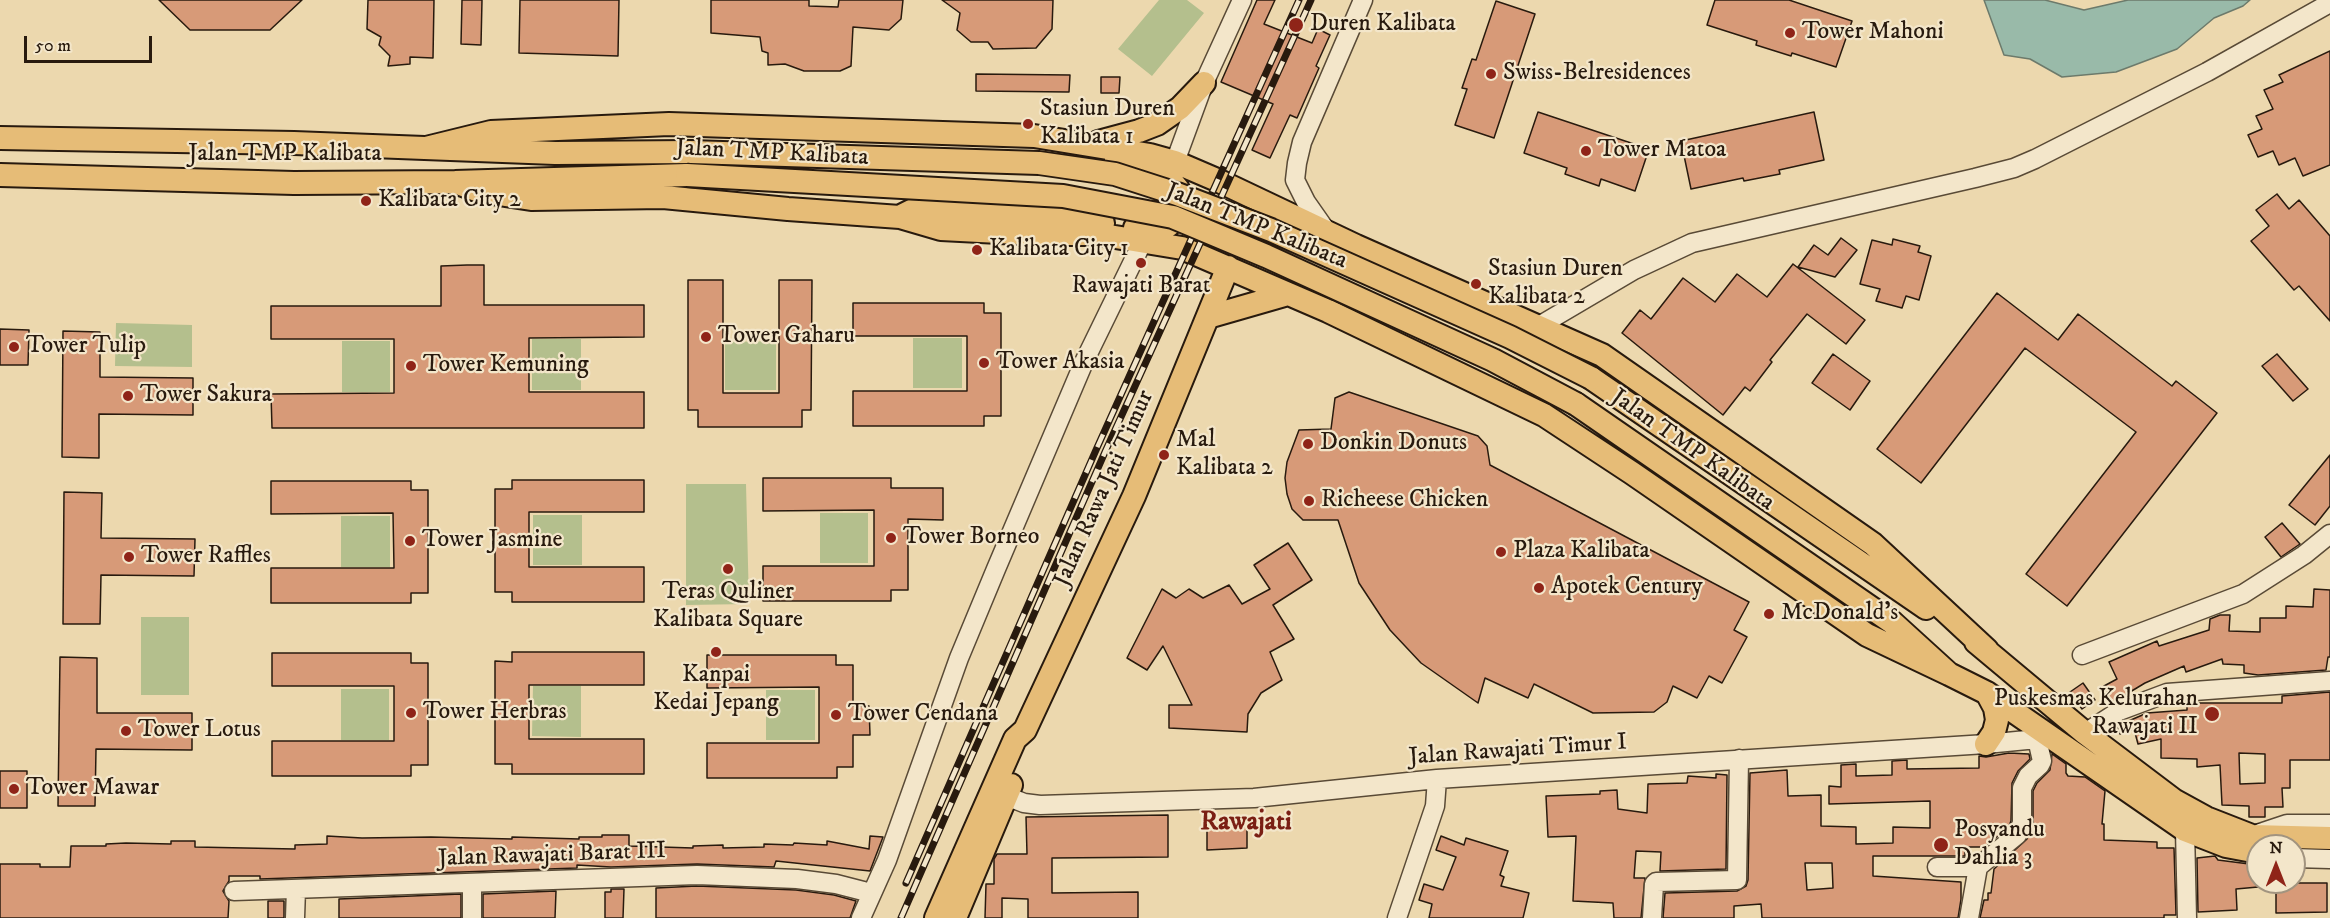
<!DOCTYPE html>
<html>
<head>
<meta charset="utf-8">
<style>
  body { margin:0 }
  #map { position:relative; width:2330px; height:918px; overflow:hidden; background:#ecd8ae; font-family:"IM FELL DW Pica",serif }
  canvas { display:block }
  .north { position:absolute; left:2246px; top:834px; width:60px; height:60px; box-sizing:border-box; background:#f3e6ca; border:2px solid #a2947f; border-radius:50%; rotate:0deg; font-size:16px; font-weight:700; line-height:24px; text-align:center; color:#281a0e }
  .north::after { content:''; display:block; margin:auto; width:21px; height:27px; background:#8f2418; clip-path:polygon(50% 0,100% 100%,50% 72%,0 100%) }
  .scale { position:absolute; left:24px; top:36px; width:128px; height:27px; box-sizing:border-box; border:3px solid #281a0e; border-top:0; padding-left:8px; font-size:18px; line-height:21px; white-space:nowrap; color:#281a0e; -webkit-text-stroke:4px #f3e6ca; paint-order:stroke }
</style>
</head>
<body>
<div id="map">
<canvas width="2330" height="918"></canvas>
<div class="north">N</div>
<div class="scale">50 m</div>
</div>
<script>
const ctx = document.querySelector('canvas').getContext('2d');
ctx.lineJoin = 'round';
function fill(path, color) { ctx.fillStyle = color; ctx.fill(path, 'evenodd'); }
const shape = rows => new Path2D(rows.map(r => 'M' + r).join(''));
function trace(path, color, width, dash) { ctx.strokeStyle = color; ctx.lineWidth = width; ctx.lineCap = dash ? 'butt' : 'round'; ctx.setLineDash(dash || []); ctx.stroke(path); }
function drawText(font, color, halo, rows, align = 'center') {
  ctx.font = font + ' "IM FELL DW Pica",serif'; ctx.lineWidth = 4.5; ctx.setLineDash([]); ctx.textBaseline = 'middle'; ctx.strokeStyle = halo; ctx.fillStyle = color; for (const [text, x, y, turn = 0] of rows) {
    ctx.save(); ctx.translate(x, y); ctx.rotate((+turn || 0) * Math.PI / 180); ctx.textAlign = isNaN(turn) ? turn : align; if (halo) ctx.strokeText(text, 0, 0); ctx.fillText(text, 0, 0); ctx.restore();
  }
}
const green = shape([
  [1159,0,1187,0,1204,13,1152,76,1118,49],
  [116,323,192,325,192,367,115,366],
  [913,338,962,338,962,388,913,388],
  [532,339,581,339,581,390,532,390],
  [342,341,390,341,390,392,342,392],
  [776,341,776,390,725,390,725,342],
  [686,484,746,484,749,604,686,605],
  [820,513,868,513,868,563,820,563],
  [533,515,582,515,582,565,533,565],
  [341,516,390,516,390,567,341,567],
  [141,617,189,617,189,695,141,695],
  [533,686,581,686,581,737,532,736],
  [341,689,389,689,389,740,341,740],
  [766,690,815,690,815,740,766,740]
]);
const water = shape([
  [1984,0,2045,0,2084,10,2128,0,2250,0,2243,6,2214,18,2177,49,2116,72,2062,77,2030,59,2004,55,1984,0]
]);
const building = shape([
  [159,0,302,0,270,30,190,30,159,0],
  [368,0,434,0,433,58,410,57,410,64,388,66,390,56,379,45,381,37,367,29,368,0],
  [462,0,482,0,481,45,461,44,462,0],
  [520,0,619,0,618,56,519,53,520,0],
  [711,0,809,0,809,6,838,7,839,0,903,0,901,19,889,30,853,27,851,66,840,71,804,71,785,64,768,65,768,53,762,51,760,37,711,33,711,0],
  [942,0,1053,0,1052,29,1036,48,993,49,988,42,971,42,957,30,960,13,942,0],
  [1257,0,1275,0,1264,24,1312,43,1318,29,1330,35,1316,66,1319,68,1297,118,1290,115,1270,158,1252,150,1273,104,1221,82,1257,0],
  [1715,0,1789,0,1852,21,1836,67,1792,53,1791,56,1756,45,1757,41,1707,25,1715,0],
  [1496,1,1535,14,1494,138,1455,125,1467,89,1462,88,1472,59,1476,60,1496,1],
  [2330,51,2330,165,2303,176,2295,158,2279,165,2273,151,2258,157,2248,135,2262,129,2256,116,2273,109,2264,90,2283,82,2279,75,2330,51],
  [976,74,1070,75,1069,92,976,91,976,74],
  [1101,77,1120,77,1119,93,1101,93,1101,77],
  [1538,112,1649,149,1635,191,1601,179,1599,186,1565,174,1567,168,1524,153,1538,112],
  [1814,112,1824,160,1779,170,1780,174,1744,181,1743,178,1691,189,1681,141,1814,112],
  [2277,194,2289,209,2299,200,2330,236,2330,321,2299,286,2294,290,2251,241,2269,226,2256,210,2277,194],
  [1841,238,1857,250,1835,277,1798,267,1814,245,1828,255,1841,238],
  [1893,239,1920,246,1918,252,1931,256,1919,300,1906,296,1902,308,1876,301,1880,289,1860,284,1872,240,1892,245,1893,239],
  [1793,264,1865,320,1846,344,1807,314,1770,360,1772,362,1750,391,1745,387,1723,415,1622,333,1640,310,1651,319,1683,278,1715,302,1737,274,1767,297,1793,264],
  [467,265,484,265,484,305,644,305,644,337,529,338,529,392,644,392,644,428,272,428,271,394,394,393,394,339,271,339,271,306,441,306,441,266,467,265],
  [688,280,723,280,723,393,779,393,779,280,812,280,811,410,802,410,802,427,698,427,698,410,688,410,688,280],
  [1997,293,2058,340,2078,314,2172,386,2176,381,2217,413,2067,606,2026,574,2136,432,2025,348,1921,483,1877,449,1997,293],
  [853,303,984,303,984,313,1001,313,1001,416,984,416,984,426,853,426,853,391,967,391,967,336,853,336,853,303],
  [0,329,29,330,28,365,0,365,0,329],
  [63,331,100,332,100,377,193,378,193,415,99,414,99,458,62,457,63,331],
  [1833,354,1870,381,1850,410,1812,383,1833,354],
  [2277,354,2308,389,2293,401,2262,366,2277,354],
  [1349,392,1478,436,1487,446,1490,465,1749,602,1734,630,1747,637,1722,683,1709,676,1697,698,1673,686,1667,702,1654,712,1593,713,1534,684,1528,698,1485,678,1478,703,1421,663,1390,630,1359,583,1338,520,1303,520,1292,509,1287,494,1285,478,1287,462,1299,430,1331,429,1335,398,1349,392],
  [2330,455,2330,506,2315,525,2289,505,2330,455],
  [763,478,891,478,891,488,943,488,943,520,908,519,908,590,891,590,891,601,763,601,763,566,874,566,874,510,763,511,763,478],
  [512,480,644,480,644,512,529,512,529,567,644,567,644,602,512,602,512,592,495,592,495,489,512,489,512,480],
  [271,481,411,481,411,490,428,490,428,593,411,593,411,603,271,603,271,568,394,568,393,513,271,514,271,481],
  [64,492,102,493,101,538,195,539,194,576,101,575,100,624,63,624,64,492],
  [2282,523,2300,544,2281,557,2265,537,2282,523],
  [1288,543,1312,580,1273,605,1294,639,1270,652,1282,680,1261,693,1248,714,1247,732,1169,728,1169,705,1192,705,1163,646,1147,670,1127,658,1162,589,1176,598,1189,589,1203,598,1229,585,1242,604,1270,589,1254,565,1288,543],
  [2314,589,2330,590,2330,657,2328,657,2326,670,2258,675,2244,673,2244,665,2223,664,2222,659,2186,672,2184,666,2145,683,2110,704,2104,686,2117,679,2109,662,2157,641,2159,646,2209,630,2210,619,2220,615,2230,615,2229,631,2260,632,2260,618,2286,618,2286,606,2313,607,2314,589],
  [512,652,644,652,644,685,529,685,529,739,644,739,644,774,512,774,512,764,495,764,495,661,512,662,512,652],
  [272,653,411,653,411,663,428,663,428,765,411,765,411,776,272,776,272,741,394,741,394,686,272,686,272,653],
  [707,655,836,655,836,665,853,665,853,706,869,706,870,735,853,735,853,767,837,767,837,778,707,778,707,743,819,743,819,687,707,688,707,655],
  [60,657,97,658,97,713,192,713,192,750,96,749,95,806,58,806,60,657],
  [2083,683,2095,700,2082,709,2070,692,2083,683],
  [2330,692,2330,760,2290,760,2290,788,2282,788,2283,807,2265,807,2265,817,2249,817,2249,806,2222,805,2220,765,2197,767,2197,759,2161,758,2161,739,2138,744,2134,729,2120,734,2117,726,2147,713,2187,710,2187,703,2282,703,2282,696,2330,692],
  [2239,753,2265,754,2265,783,2240,784,2239,753],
  [2009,753,2029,754,2030,759,2018,771,2012,783,2011,821,2008,828,1984,847,1965,847,1965,856,1873,856,1873,876,1961,882,1961,899,1958,918,1762,918,1761,904,1734,906,1734,918,1663,918,1665,893,1737,891,1746,886,1748,880,1750,773,1787,770,1788,796,1821,795,1821,826,1856,827,1856,844,1893,843,1893,827,1930,828,1930,801,1829,804,1829,786,1841,787,1841,765,1856,764,1856,776,1892,775,1892,761,1907,760,1907,769,1979,768,1979,756,1986,757,2009,753],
  [1805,863,1832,863,1833,888,1807,890,1805,863],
  [2052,754,2066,764,2066,773,2068,776,2085,777,2105,791,2102,824,2104,824,2104,840,2157,842,2157,848,2174,848,2176,915,2164,915,2164,918,1980,918,1984,900,1988,900,1988,893,1991,893,1994,869,2027,839,2033,823,2033,791,2037,783,2050,770,2052,754],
  [0,771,27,771,27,808,0,808,0,771],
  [1716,774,1727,775,1726,869,1660,871,1661,852,1636,851,1634,878,1645,878,1641,918,1614,918,1613,903,1573,901,1576,836,1548,837,1546,796,1600,794,1600,791,1617,790,1618,809,1647,813,1648,784,1687,783,1688,776,1716,778,1716,774],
  [1168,815,1168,857,1052,858,1052,893,1138,892,1138,918,1028,918,1028,899,1002,898,1002,918,985,918,986,884,994,884,994,859,997,854,1027,854,1026,817,1168,815],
  [1207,827,1247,827,1247,848,1207,850,1207,827],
  [602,835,629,835,629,846,693,848,693,846,723,845,723,848,764,847,764,844,793,845,794,843,827,845,827,841,869,849,870,836,883,837,870,871,776,861,774,867,697,864,611,867,577,865,577,868,260,879,260,876,229,876,229,881,223,891,229,901,228,918,0,918,0,864,40,864,40,867,70,867,71,846,106,846,106,844,126,843,171,844,171,841,195,841,195,847,295,849,295,845,327,844,327,836,362,838,431,837,512,839,512,837,579,839,579,837,602,837,602,835],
  [1441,836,1464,845,1466,838,1508,851,1500,875,1504,877,1501,886,1529,893,1523,918,1429,918,1432,904,1419,900,1424,884,1443,890,1456,857,1436,850,1441,836],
  [2215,856,2218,860,2257,865,2258,887,2236,889,2237,910,2198,912,2197,858,2215,856],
  [2291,883,2327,883,2327,912,2276,913,2276,887,2291,887,2291,883],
  [697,886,796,890,834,895,856,901,850,918,656,918,656,888,697,886],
  [611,889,624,889,623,918,605,918,605,892,611,892,611,889],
  [556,891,555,918,483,918,483,894,556,891],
  [461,894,461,918,339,918,339,899,461,894],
  [268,901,284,901,284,918,268,918,268,901]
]);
const minor = shape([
  [1175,162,1204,83,1242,0],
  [1327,232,1306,202,1295,180,1297,163,1302,142,1363,0],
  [1539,326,1634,270,1692,243,1975,178,2014,168,2035,159,2207,72,2330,3],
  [2082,655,2243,594,2304,555,2330,534],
  [2085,733,2119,711,2167,693,2330,681],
  [996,792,1024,803,1040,805,1254,798,1437,779,1986,744,2037,739,2048,734],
  [2185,830,2187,918],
  [2260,833,2287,824,2330,824],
  [2294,858,2330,859],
  [1937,867,1978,867],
  [472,884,472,918],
  [234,891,697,875,797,879,836,884,871,893],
  [295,918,296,889],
  [861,918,887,860,959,658,996,569,1084,362,1143,241],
  [1397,918,1435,806,1437,779],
  [1652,918,1654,884,1656,882,1737,880,1739,759],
  [1969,918,1978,867,2017,835,2022,823,2022,788,2028,776,2040,765,2042,761,2037,739]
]);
const major = shape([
  [0,138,294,143,555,153,691,152],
  [1098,142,1139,131,1157,124,1180,108,1204,83],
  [426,148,491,132,669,124,1034,136,1150,155,1175,162,1217,180,1356,246,1602,355,1873,544,1987,650],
  [1116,159,1161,176,1173,183,1178,189,1176,209,1169,225,1161,231,1135,228],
  [0,175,294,183,455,182,687,175],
  [455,182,479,191,531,199,663,197,788,209,900,217,941,229,1038,234,1097,234,1182,248,1328,311,1544,415,1632,473,1867,635,1949,674],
  [901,216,915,209,997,211,1103,223],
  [1208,317,1288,294],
  [1591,378,1926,608],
  [1576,404,1893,623,1949,674,1987,693,2185,830,2226,846,2258,852],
  [1976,642,2085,733,2175,801,2206,818,2252,836,2330,838],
  [1986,744,1994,732,1997,720,1995,708,1987,693],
  [936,918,1015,739,1025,730,1134,496,1228,267],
  [955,918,1011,785]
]);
const rail = shape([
  [906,883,1096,450,1299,0],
  [901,918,1105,452,1311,0]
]);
const majorBridge = shape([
  [691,152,1039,163,1115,174,1177,194,1271,230,1510,337,1591,378],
  [687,175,1063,196,1173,217,1266,256,1493,360,1576,404]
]);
const markers = [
  [1296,25,8,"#8f2418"],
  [1790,33,6,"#8f2418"],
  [1491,74,6,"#8f2418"],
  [1028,124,6,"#8f2418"],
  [1586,151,6,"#8f2418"],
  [366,201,6,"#8f2418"],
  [977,250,6,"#8f2418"],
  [1141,263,6,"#8f2418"],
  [1476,284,6,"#8f2418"],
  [706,337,6,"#8f2418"],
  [14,347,6,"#8f2418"],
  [984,363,6,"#8f2418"],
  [411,366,6,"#8f2418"],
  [128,396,6,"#8f2418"],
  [1308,444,6,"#8f2418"],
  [1164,455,6,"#8f2418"],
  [1309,501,6,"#8f2418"],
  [891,538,6,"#8f2418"],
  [410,541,6,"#8f2418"],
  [1501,552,6,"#8f2418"],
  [129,557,6,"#8f2418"],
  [728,569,6,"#8f2418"],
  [1539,588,6,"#8f2418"],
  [1769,614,6,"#8f2418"],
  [716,652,6,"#8f2418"],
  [411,713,6,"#8f2418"],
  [2212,714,8,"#8f2418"],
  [836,715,6,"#8f2418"],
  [126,731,6,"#8f2418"],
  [14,789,6,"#8f2418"],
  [1941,845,8,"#8f2418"]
];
const poiNames = [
  ["Duren Kalibata",1310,25],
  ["Tower Mahoni",1802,33],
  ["Swiss-Belresidences",1503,74],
  ["Stasiun Duren",1040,110],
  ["Kalibata 1",1040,138],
  ["Tower Matoa",1598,151],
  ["Kalibata City 2",378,201],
  ["Kalibata City 1",989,250],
  ["Stasiun Duren",1488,270],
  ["Kalibata 2",1488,298],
  ["Rawajati Barat",1141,287,"center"],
  ["Tower Gaharu",718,337],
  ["Tower Tulip",26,347],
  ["Tower Akasia",996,363],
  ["Tower Kemuning",423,366],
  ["Tower Sakura",140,396],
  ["Mal",1176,441],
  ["Kalibata 2",1176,469],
  ["Donkin Donuts",1320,444],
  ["Richeese Chicken",1321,501],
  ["Tower Borneo",903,538],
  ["Tower Jasmine",422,541],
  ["Plaza Kalibata",1513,552],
  ["Tower Raffles",141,557],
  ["Apotek Century",1551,588],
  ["Teras Quliner",728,593,"center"],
  ["Kalibata Square",728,621,"center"],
  ["McDonald's",1781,614],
  ["Kanpai",716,676,"center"],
  ["Kedai Jepang",716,704,"center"],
  ["Puskesmas Kelurahan",2198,700,"right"],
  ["Rawajati II",2198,728,"right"],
  ["Tower Herbras",423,713],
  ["Tower Cendana",848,715],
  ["Tower Lotus",138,731],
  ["Tower Mawar",26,789],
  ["Posyandu",1954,831],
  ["Dahlia 3",1954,859]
];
const streetNames = [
  ["Jalan TMP Kalibata",772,154,3],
  ["Jalan TMP Kalibata",285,155],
  ["Jalan TMP Kalibata",1256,227,22],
  ["Jalan TMP Kalibata",1692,451,35],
  ["Jalan Rawa Jati Timur",1105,489,-66],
  ["Jalan Rawajati Timur I",1518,751,-4],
  ["Jalan Rawajati Barat III",552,856,-2]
];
const quarterNames = [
  ["Rawajati",1246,823]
];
fill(green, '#b4bf8d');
fill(water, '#99baa9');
trace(water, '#6c7a6b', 1.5);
fill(building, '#d79a78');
trace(building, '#281a0e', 1.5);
trace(minor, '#594a36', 21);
trace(major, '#281a0e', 26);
trace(minor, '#f3e6ca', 18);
trace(major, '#e6bc77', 22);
trace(rail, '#281a0e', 7);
trace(rail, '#f3e6ca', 4.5, [14]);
trace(majorBridge, '#281a0e', 26, []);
trace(majorBridge, '#e6bc77', 22);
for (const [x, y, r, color] of markers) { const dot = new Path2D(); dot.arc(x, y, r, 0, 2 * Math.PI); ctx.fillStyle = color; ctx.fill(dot); trace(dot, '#f3e6ca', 2); }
drawText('24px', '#281a0e', '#f3e6ca', poiNames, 'left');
drawText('24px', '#281a0e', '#f3e6ca', streetNames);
drawText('bold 27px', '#7a1f14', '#f3e6ca', quarterNames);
</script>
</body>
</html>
